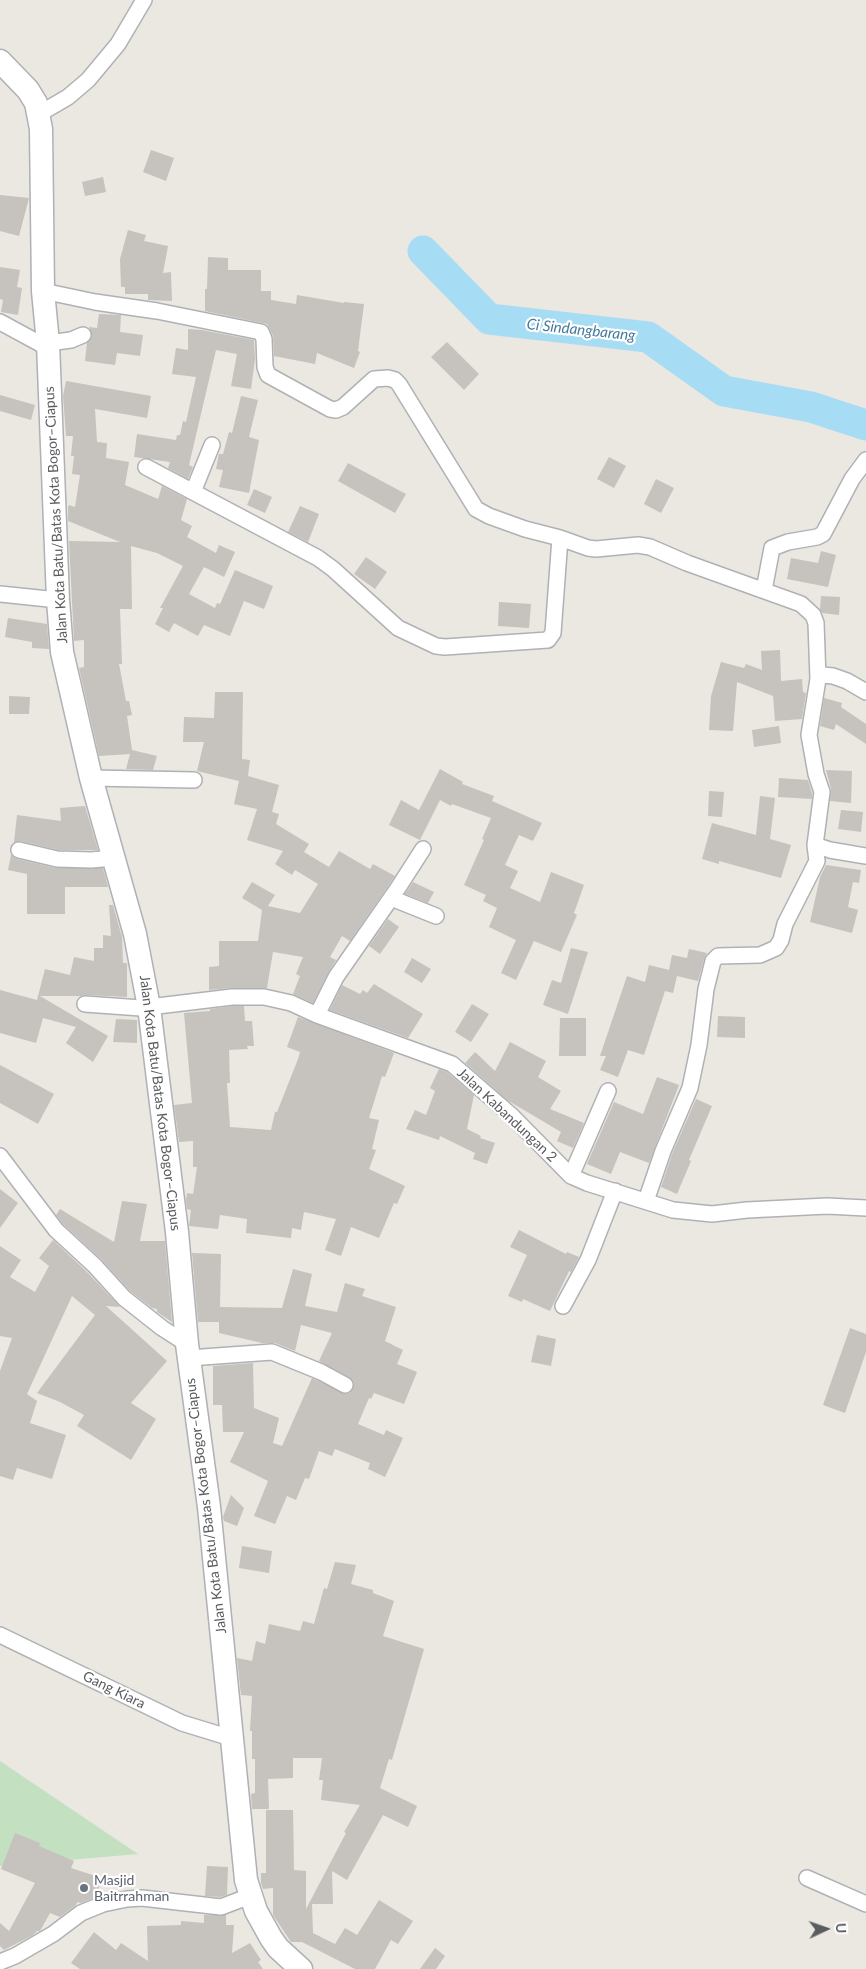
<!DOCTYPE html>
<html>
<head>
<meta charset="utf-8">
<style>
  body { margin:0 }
  #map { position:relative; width:866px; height:1969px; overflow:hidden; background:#ebe7e1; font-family:Lato,sans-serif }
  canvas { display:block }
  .north { position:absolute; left:801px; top:1904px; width:50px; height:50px; -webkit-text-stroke:4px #fff; paint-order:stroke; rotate:87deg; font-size:14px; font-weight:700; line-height:20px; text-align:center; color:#5a5d60 }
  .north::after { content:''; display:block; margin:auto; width:18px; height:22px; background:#5a5d60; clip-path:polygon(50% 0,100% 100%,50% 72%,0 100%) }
</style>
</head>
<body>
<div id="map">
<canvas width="866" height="1969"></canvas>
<div class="north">U</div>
</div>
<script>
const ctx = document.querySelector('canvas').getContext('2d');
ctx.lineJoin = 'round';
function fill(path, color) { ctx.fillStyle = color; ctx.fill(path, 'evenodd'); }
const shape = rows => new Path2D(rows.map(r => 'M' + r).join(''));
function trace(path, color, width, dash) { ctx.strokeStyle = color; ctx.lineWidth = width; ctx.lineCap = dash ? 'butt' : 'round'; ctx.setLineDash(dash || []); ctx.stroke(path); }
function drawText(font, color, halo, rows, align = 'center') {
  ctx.font = font + ' Lato,sans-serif'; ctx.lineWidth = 4.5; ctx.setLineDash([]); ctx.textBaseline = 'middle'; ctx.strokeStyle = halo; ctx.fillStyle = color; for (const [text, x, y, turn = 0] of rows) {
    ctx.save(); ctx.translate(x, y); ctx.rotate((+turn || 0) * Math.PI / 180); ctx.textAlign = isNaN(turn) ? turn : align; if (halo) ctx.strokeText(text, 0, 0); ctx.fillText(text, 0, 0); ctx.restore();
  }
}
const green = shape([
  [0,1761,138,1854,0,1866]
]);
const river = shape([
  [423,251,489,319,648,337,724,391,811,407,866,425]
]);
const building = shape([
  [151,150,174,158,166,181,143,172],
  [103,177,106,192,85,196,82,182],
  [0,195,29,198,19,236,0,231],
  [128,230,146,235,144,241,168,246,163,273,171,272,172,301,148,300,148,294,125,294,125,287,121,287,120,259],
  [208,257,228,258,228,270,261,270,261,291,271,291,271,300,296,304,297,295,344,303,344,302,364,304,358,351,360,352,354,368,317,353,315,364,274,356,273,336,267,324,205,311,205,289,207,289],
  [0,267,20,270,17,287,22,288,18,315,1,312,3,300,0,299],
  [99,314,121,315,120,332,143,335,140,356,117,353,115,365,85,361,87,343,92,337,89,327,97,328],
  [188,329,202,330,254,340,255,359,251,389,231,386,237,354,216,350,189,465,193,467,188,479,168,468,170,462,134,457,137,434,176,440,177,435,180,435,183,421,186,422,196,377,172,374,176,348,188,350],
  [447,342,479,374,464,390,431,357],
  [66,381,151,396,147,418,95,409,97,442,107,443,106,458,129,462,125,485,158,499,162,486,187,499,181,520,192,526,187,537,216,553,219,545,235,552,224,577,204,567,189,594,215,608,217,603,220,604,235,570,273,586,264,609,244,601,230,636,204,625,198,636,174,623,169,632,155,624,163,608,160,608,183,566,157,553,131,546,132,609,120,609,122,664,119,664,126,701,129,701,132,715,127,716,132,750,157,756,153,770,126,769,130,754,99,756,79,668,84,667,84,640,74,641,69,541,120,542,68,521,68,507,69,505,75,507,80,475,72,474,74,456,71,456,73,436,66,436,63,396],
  [0,395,35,405,31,420,0,411],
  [241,396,258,400,249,437,259,440,249,493,219,487,223,470,216,469,219,454,223,454,229,432,232,433],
  [609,457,626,466,614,488,597,479],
  [348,463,406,494,395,513,338,481],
  [656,479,674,488,661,513,644,504],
  [254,489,272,497,265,513,247,505],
  [300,506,319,514,308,542,288,532],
  [821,551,836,555,828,587,787,579,791,558,818,563],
  [366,557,387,572,375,589,354,574],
  [821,596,840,597,839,615,822,613,820,610],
  [499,602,531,604,529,628,498,626],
  [8,618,47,624,49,649,32,648,32,642,5,637],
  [780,650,781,681,802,679,803,692,806,693,802,719,775,721,773,696,737,682,733,731,709,730,711,696,721,662,744,668,746,664,762,670,761,651],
  [215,692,243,692,242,759,250,760,248,776,279,785,272,812,279,814,276,824,309,844,304,852,329,867,339,851,370,869,373,864,395,876,350,941,342,936,330,957,336,960,328,973,313,1003,293,994,300,976,296,974,303,957,273,952,267,988,232,988,209,990,209,967,219,966,219,941,258,941,262,910,242,898,252,882,275,895,268,906,300,913,318,884,295,870,292,875,275,864,283,851,247,840,257,809,234,804,239,781,197,771,204,742,183,742,184,717,214,718],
  [9,696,30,697,29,714,9,714],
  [824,698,842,703,841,707,866,724,866,744,836,724,834,730,820,726],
  [779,726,781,743,754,747,752,730],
  [440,769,463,782,462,784,494,796,492,801,542,823,533,841,519,835,505,865,518,871,510,888,540,902,551,872,584,885,574,913,577,915,561,952,534,941,516,980,501,973,516,940,489,927,497,908,483,901,486,895,464,885,484,840,482,839,491,818,452,804,451,806,440,800,420,840,389,825,401,800,419,810],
  [826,770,852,771,851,803,830,801,831,789],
  [779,778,808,780,812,793,812,799,778,797],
  [709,791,724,792,722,817,708,816],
  [760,796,775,798,770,839,791,845,781,878,719,861,719,864,702,859,712,823,756,835],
  [85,806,98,850,58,850,21,841,14,842,17,815,61,821,60,808],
  [841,810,863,812,861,832,838,829],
  [11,855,17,859,55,868,103,868,108,887,65,887,65,914,27,914,27,874,8,870],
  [826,865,861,870,859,883,853,882,848,907,858,910,852,933,810,922,820,877],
  [413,882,434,892,428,903,405,894],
  [109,905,113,905,122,937,123,963,127,963,127,997,86,995,80,996,40,996,108,1036,93,1062,66,1043,76,1027,43,1018,36,1043,0,1033,0,990,37,1000,45,969,70,975,74,957,94,961,94,948,103,948,103,935,111,936],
  [388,919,399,927,380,954,369,946],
  [571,948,588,952,568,1014,543,1005,552,980,561,983],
  [689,949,707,953,704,959,698,981,677,976,673,993,665,991,644,1055,628,1050,618,1077,600,1070,606,1056,600,1056,627,976,645,982,649,965,669,970,672,955,687,958],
  [412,958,431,969,422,983,404,972],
  [374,984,423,1014,408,1038,330,1010,342,985,360,994,363,990,367,993],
  [472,1004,489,1014,471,1042,455,1032],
  [233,1006,244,1006,245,1021,252,1021,254,1046,247,1046,248,1049,229,1050,230,1083,227,1083,230,1127,271,1130,275,1112,277,1112,298,1059,300,1052,287,1047,298,1017,394,1053,385,1077,382,1076,369,1118,379,1120,372,1149,376,1150,369,1169,405,1186,397,1204,394,1203,379,1238,351,1227,341,1256,325,1250,336,1219,304,1212,301,1230,292,1228,291,1238,246,1233,247,1219,220,1215,218,1229,189,1226,191,1210,187,1209,186,1200,187,1193,193,1194,197,1167,193,1167,193,1141,179,1142,174,1105,192,1103,184,1013,210,1011,210,1009],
  [718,1016,745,1017,745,1038,717,1037],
  [560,1018,586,1018,586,1056,559,1056],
  [116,1019,137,1020,137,1043,113,1042],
  [510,1042,546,1061,538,1077,561,1091,550,1109,584,1123,573,1148,557,1141,561,1132,507,1100,465,1063,475,1052,495,1071],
  [0,1065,54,1094,38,1124,0,1103],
  [439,1069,447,1072,474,1095,467,1129,481,1136,480,1138,495,1143,487,1164,473,1159,475,1153,440,1136,439,1140,406,1129,415,1110,426,1115,435,1091,430,1088],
  [657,1077,679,1085,649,1163,620,1152,611,1174,587,1164,614,1102,643,1114],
  [696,1099,712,1106,689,1160,691,1161,677,1194,661,1187,672,1154],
  [0,1189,18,1203,0,1228],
  [122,1201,147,1204,140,1241,165,1241,172,1322,157,1312,157,1309,152,1308,130,1291,102,1260,63,1224,56,1215,60,1209,114,1242],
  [519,1230,566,1254,567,1252,579,1257,571,1272,569,1271,550,1311,523,1299,522,1302,508,1296,527,1255,510,1247],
  [53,1240,88,1273,120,1307,106,1306,167,1361,131,1403,156,1419,131,1460,77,1426,84,1415,60,1402,37,1393,95,1315,72,1296,27,1394,37,1401,30,1423,66,1435,52,1479,17,1468,13,1480,0,1476,0,1371,12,1338,0,1336,0,1246,21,1260,10,1277,35,1292,49,1266,39,1258],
  [192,1253,221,1254,220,1307,282,1308,293,1269,312,1274,305,1306,337,1312,345,1283,365,1289,362,1296,396,1307,385,1341,403,1350,397,1364,417,1372,404,1404,374,1393,371,1399,369,1398,358,1424,384,1435,386,1430,403,1438,385,1477,368,1469,370,1463,335,1449,332,1456,319,1451,309,1479,305,1478,296,1500,287,1496,275,1524,254,1516,268,1481,230,1462,244,1432,223,1432,222,1405,213,1405,213,1366,253,1363,254,1408,279,1418,273,1443,282,1446,312,1378,345,1394,350,1393,354,1384,349,1377,319,1361,332,1333,301,1325,295,1351,275,1343,262,1343,219,1333,219,1322,198,1322],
  [850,1328,866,1334,866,1352,845,1413,823,1405],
  [537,1335,556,1339,551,1366,531,1362],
  [231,1495,244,1508,237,1526,224,1521,223,1517],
  [242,1546,272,1551,269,1573,239,1568],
  [335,1562,356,1565,351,1584,373,1590,373,1593,394,1601,383,1636,424,1649,392,1760,389,1759,380,1788,417,1806,408,1827,383,1815,347,1880,332,1871,333,1904,312,1904,313,1933,335,1944,345,1928,357,1935,379,1900,413,1921,398,1944,391,1940,375,1969,355,1969,302,1942,291,1942,273,1915,273,1888,263,1889,261,1883,261,1873,266,1873,266,1810,293,1810,294,1870,306,1871,306,1909,346,1833,344,1832,360,1805,321,1800,323,1780,319,1780,322,1758,293,1758,293,1778,268,1779,269,1809,252,1809,251,1794,255,1793,255,1759,252,1759,252,1731,250,1731,252,1696,241,1695,237,1658,252,1661,256,1641,265,1644,269,1624,300,1631,303,1621,314,1624,324,1588,327,1589],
  [15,1833,40,1843,39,1846,74,1861,71,1868,102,1878,96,1897,81,1903,77,1902,76,1905,60,1917,50,1913,40,1931,37,1931,33,1935,4,1950,0,1946,0,1923,9,1931,35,1883,1,1869],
  [207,1866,228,1867,227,1895,220,1897,205,1896],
  [204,1915,226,1915,226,1925,234,1925,232,1953,250,1943,261,1960,258,1962,263,1969,80,1969,71,1963,94,1932,116,1950,121,1943,148,1961,147,1926,181,1925,181,1921,204,1923],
  [435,1948,445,1956,436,1969,420,1969]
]);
const street = shape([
  [39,114,68,97,88,80,118,44,144,0],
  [43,291,95,302,157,311,261,332,264,339,265,367,268,375,330,409,336,410,343,407,374,379,388,378,395,380,399,384,476,509,489,516,525,529,560,538,588,548,596,549,638,545,650,547,687,563,801,604,813,615,816,623,818,679],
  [0,322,48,348],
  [48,343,71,340,83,335],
  [146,467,318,558,333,569,398,628,436,646,445,647,548,640,553,633,560,538],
  [193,492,212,445],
  [764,590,772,548,788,542,817,537,823,534,852,479,866,460],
  [0,594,58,600],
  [91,778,194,780],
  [815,845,830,850,866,856],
  [19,850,57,859,91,860,114,858],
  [391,898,436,916],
  [85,1004,141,1008,232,997,264,997,291,1003,317,1015,452,1064,512,1116,571,1176,587,1183,673,1210,712,1214,747,1210,827,1206,866,1208],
  [317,1015,336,977,398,888,423,849],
  [0,1156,56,1230,95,1266,124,1298,162,1328,187,1344],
  [571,1176,608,1091],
  [646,1201,663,1151,690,1088,699,1045,706,989,713,961,718,956,760,955,776,948,781,940,785,924,817,861,815,845,822,792,816,774,809,735,818,679,823,675,833,676,847,681,866,692],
  [563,1306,588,1260,615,1191],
  [189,1358,272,1352,321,1372,345,1385],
  [0,1635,182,1723,231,1738],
  [807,1878,866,1904],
  [0,1962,15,1956,53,1934,81,1913,103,1904,127,1899,142,1898,221,1907,250,1896]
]);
const secondary = shape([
  [0,61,28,90,36,103,41,129,43,291,48,343,58,600,62,652,91,778,135,934,149,1007,177,1232,187,1344,209,1507,246,1880,256,1911,271,1938,278,1948,301,1969]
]);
const markers = [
  [84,1888,5,"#6b7280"]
];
const streetNames = [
  ["Jalan Kota Batu/Batas Kota Bogor–Ciapus",56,515,-93],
  ["Jalan Kota Batu/Batas Kota Bogor–Ciapus",160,1103,83],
  ["Jalan Kabandungan 2",507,1115,43],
  ["Jalan Kota Batu/Batas Kota Bogor–Ciapus",206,1506,-97],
  ["Gang Kiara",114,1690,26]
];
const worshipNames = [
  ["Masjid",94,1880],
  ["Baitrrahman",94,1896]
];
const waterNames = [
  ["Ci Sindangbarang",581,330,6]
];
fill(green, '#c3e0c0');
trace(river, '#a7dcf5', 31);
fill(building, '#c6c2be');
trace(street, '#afb2b5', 18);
trace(secondary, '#aeb1b5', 25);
trace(street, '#fff', 15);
trace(secondary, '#fff', 22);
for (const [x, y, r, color] of markers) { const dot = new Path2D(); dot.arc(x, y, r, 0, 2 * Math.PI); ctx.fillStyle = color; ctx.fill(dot); trace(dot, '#fff', 2); }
drawText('14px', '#5a5d60', '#fff', streetNames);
drawText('14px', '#5b616d', '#fff', worshipNames, 'left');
drawText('italic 15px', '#447a9c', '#fff', waterNames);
</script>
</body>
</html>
